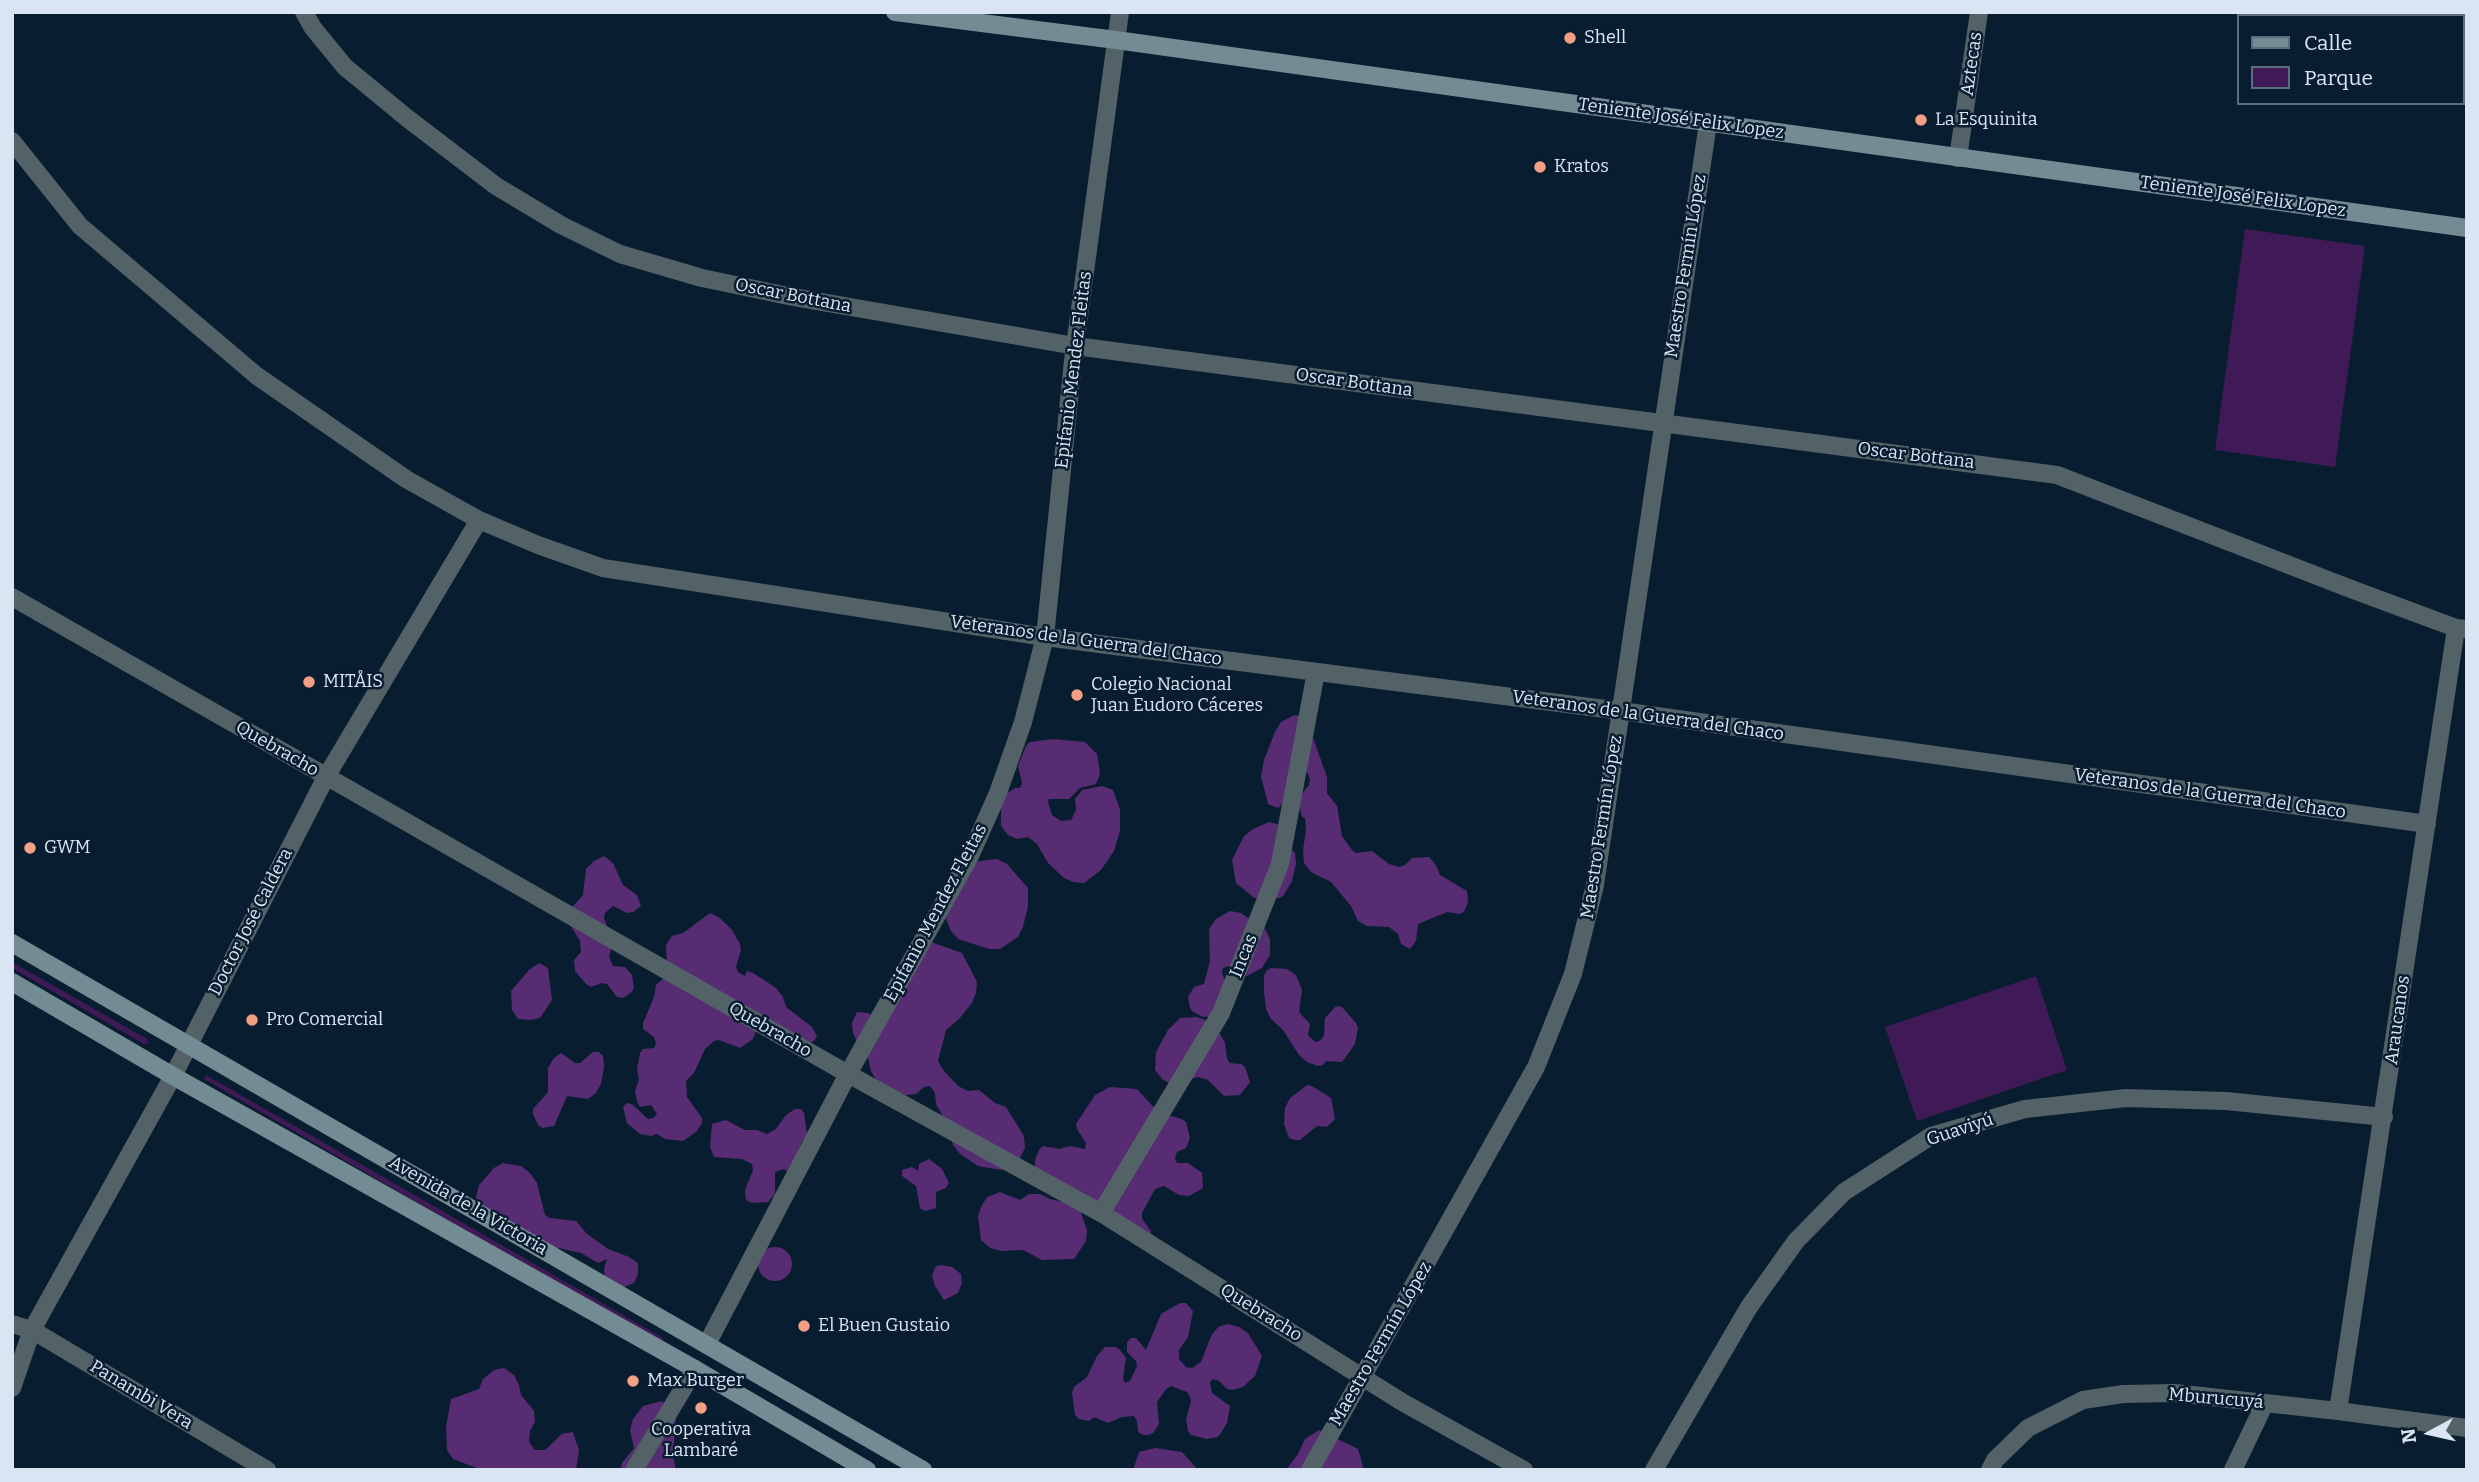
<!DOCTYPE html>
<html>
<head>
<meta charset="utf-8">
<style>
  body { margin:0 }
  #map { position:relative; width:2479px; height:1482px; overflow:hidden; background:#091d30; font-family:Bitter,serif }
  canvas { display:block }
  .frame { position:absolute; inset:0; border:14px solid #d9e5f2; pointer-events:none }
  .legend { position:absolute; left:2237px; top:14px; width:228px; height:91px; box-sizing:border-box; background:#091d30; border:2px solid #5c6d7e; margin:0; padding:9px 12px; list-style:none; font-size:21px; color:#d9e5f2 }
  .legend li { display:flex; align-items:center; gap:14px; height:35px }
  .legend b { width:35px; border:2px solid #5c6d7e }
  .north { position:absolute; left:2395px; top:1398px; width:70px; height:70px; -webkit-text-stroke:5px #091d30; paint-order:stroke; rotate:262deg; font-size:19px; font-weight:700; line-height:28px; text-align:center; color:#d9e5f2 }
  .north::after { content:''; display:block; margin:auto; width:24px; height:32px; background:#d9e5f2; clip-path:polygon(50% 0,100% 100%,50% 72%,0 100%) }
</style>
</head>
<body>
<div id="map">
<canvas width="2479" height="1482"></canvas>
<div class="frame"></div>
<ul class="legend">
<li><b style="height:9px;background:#738b93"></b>Calle</li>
<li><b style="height:19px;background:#3f1a56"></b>Parque</li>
</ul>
<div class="north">N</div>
</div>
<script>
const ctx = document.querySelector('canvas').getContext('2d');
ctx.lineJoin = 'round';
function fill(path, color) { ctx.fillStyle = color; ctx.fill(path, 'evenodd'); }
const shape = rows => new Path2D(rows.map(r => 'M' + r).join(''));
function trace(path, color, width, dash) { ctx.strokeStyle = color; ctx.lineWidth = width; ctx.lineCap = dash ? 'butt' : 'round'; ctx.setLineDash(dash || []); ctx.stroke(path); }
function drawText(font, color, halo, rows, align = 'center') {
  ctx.font = font + ' Bitter,serif'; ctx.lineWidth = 5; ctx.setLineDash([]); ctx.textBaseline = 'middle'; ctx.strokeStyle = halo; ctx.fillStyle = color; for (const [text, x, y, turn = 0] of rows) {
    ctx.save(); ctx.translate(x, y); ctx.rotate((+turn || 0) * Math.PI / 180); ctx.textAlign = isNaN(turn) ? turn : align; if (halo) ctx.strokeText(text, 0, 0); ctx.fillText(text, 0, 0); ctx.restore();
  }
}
const green = shape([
  [2245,229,2365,246,2335,467,2215,450],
  [12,962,147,1039,149,1043,144,1044,12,968],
  [2036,976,2067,1070,1917,1121,1885,1027],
  [206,1075,663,1338,663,1342,660,1343,204,1079]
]);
const forest = shape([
  [1294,715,1300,716,1312,735,1327,777,1327,793,1337,806,1342,836,1352,850,1356,853,1372,851,1389,864,1399,867,1405,865,1412,858,1429,857,1436,865,1440,875,1467,891,1468,902,1464,912,1459,914,1447,912,1418,924,1416,941,1410,949,1401,944,1398,934,1389,927,1367,926,1358,921,1351,906,1331,882,1311,872,1304,863,1303,850,1306,830,1305,818,1302,817,1299,805,1302,794,1309,785,1310,779,1303,763,1282,804,1278,808,1268,804,1261,776,1264,760,1275,732,1281,722],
  [1053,739,1085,742,1097,754,1100,774,1096,784,1080,788,1069,799,1049,799,1048,802,1052,815,1061,821,1071,820,1076,810,1075,799,1082,790,1102,786,1113,790,1120,809,1120,831,1114,851,1101,870,1084,883,1073,882,1064,878,1048,863,1037,844,1028,837,1017,839,1008,835,1001,826,1001,804,1006,794,1015,788,1020,788,1022,783,1018,766,1026,746,1030,742],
  [1269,822,1280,825,1287,846,1295,853,1296,864,1292,881,1284,895,1280,898,1258,899,1253,897,1236,883,1232,860,1244,836,1253,829],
  [604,856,613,863,623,885,637,895,641,906,633,912,627,913,613,906,605,913,604,918,610,934,612,946,609,957,613,966,625,967,632,975,634,987,632,992,623,998,617,997,607,984,602,983,591,987,586,984,575,971,574,960,581,952,580,941,569,923,569,911,583,895,586,869,594,861],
  [997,859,1007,864,1028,888,1028,906,1023,927,1018,937,1000,949,989,949,958,939,951,931,942,909,965,863],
  [1230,911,1241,913,1265,929,1270,939,1270,955,1262,968,1247,976,1242,976,1228,966,1223,968,1222,973,1228,988,1213,1016,1203,1017,1193,1012,1190,1008,1188,997,1194,987,1204,984,1210,961,1209,929,1216,919],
  [710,913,720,918,732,930,740,944,741,950,736,967,738,972,745,976,747,971,753,973,776,988,783,997,786,1007,812,1027,817,1036,814,1041,809,1043,757,1029,753,1039,740,1048,719,1040,714,1041,705,1049,694,1073,686,1081,687,1097,702,1118,702,1123,696,1132,683,1141,665,1139,657,1134,651,1136,640,1134,627,1123,623,1107,627,1103,632,1104,648,1119,653,1118,657,1114,651,1105,640,1107,637,1102,635,1091,639,1080,637,1069,640,1053,643,1049,654,1048,656,1043,654,1037,643,1029,643,1023,654,997,656,985,665,977,667,966,666,945,672,936,683,933],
  [931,942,962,953,977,982,976,993,972,1003,959,1019,946,1030,938,1061,944,1071,958,1086,968,1091,979,1090,995,1103,1006,1107,1024,1136,1025,1148,1020,1158,1012,1166,1001,1170,978,1166,960,1154,953,1145,947,1124,936,1104,935,1093,930,1086,924,1087,916,1094,906,1095,895,1094,876,1080,871,1071,866,1050,858,1043,853,1033,852,1023,857,1012,868,1013,877,1019],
  [539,963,548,968,552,1000,540,1018,530,1020,518,1019,512,1010,511,991,529,970],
  [1271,968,1287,969,1296,975,1302,990,1299,1012,1310,1024,1308,1035,1312,1039,1316,1042,1321,1040,1324,1035,1325,1018,1336,1006,1342,1007,1356,1023,1358,1028,1355,1044,1342,1062,1326,1061,1323,1065,1318,1066,1307,1062,1299,1055,1283,1030,1271,1019,1266,1009,1264,992,1264,976,1266,971],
  [1197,1017,1208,1021,1220,1034,1225,1043,1227,1059,1230,1063,1241,1064,1245,1067,1250,1082,1240,1095,1224,1096,1208,1080,1198,1077,1172,1085,1162,1079,1155,1070,1156,1052,1168,1030,1180,1018],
  [593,1052,599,1052,603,1056,604,1067,601,1084,596,1093,588,1099,567,1096,554,1126,543,1128,538,1125,533,1114,533,1109,548,1092,548,1068,554,1058,561,1053,575,1063,580,1063],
  [1307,1085,1312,1086,1331,1098,1335,1119,1327,1127,1317,1126,1300,1140,1295,1140,1289,1138,1284,1124,1285,1108,1290,1098],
  [1110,1087,1137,1089,1159,1113,1182,1119,1186,1122,1190,1138,1186,1148,1177,1152,1175,1158,1177,1163,1188,1163,1202,1173,1203,1188,1189,1196,1179,1195,1164,1186,1155,1189,1142,1213,1142,1219,1151,1231,1151,1236,1035,1172,1035,1160,1039,1150,1043,1146,1059,1149,1070,1146,1085,1149,1086,1143,1077,1129,1076,1124,1095,1095],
  [795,1109,801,1109,804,1113,807,1134,801,1143,789,1173,784,1169,775,1172,775,1194,768,1202,752,1203,746,1200,745,1190,753,1170,752,1164,742,1159,714,1157,710,1147,712,1124,726,1120,745,1130,757,1130,767,1134,776,1129,786,1115],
  [929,1159,942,1169,949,1183,946,1188,936,1192,936,1208,925,1211,920,1208,916,1186,902,1176,902,1170,912,1167,918,1171,919,1164],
  [503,1163,521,1166,530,1173,537,1183,545,1215,550,1218,576,1221,587,1234,608,1249,629,1257,638,1263,638,1274,634,1283,624,1287,605,1280,604,1269,607,1259,598,1263,581,1253,559,1248,549,1251,522,1233,515,1224,478,1208,476,1197,479,1185,494,1168],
  [1000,1192,1020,1200,1029,1194,1040,1194,1050,1199,1071,1204,1080,1210,1087,1230,1086,1241,1074,1259,1042,1260,1023,1250,1001,1251,990,1248,981,1240,978,1217,981,1207,987,1197],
  '758 1264a17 17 0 1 1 34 0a17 17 0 1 1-34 0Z',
  [941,1265,952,1267,961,1274,962,1283,958,1293,944,1300,935,1286,932,1275,936,1266],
  [1180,1303,1186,1303,1193,1311,1188,1337,1179,1350,1179,1359,1186,1367,1192,1368,1201,1362,1211,1336,1218,1327,1228,1324,1239,1327,1248,1333,1262,1356,1255,1376,1243,1387,1233,1390,1227,1389,1219,1381,1213,1379,1210,1382,1212,1393,1230,1406,1227,1423,1221,1433,1218,1437,1207,1439,1191,1435,1188,1431,1186,1419,1191,1402,1190,1397,1187,1392,1171,1386,1166,1389,1157,1402,1159,1424,1153,1433,1148,1435,1143,1435,1138,1432,1137,1421,1134,1416,1122,1417,1108,1423,1094,1417,1089,1421,1079,1419,1075,1415,1072,1393,1074,1387,1087,1377,1097,1356,1105,1347,1116,1347,1120,1350,1126,1358,1123,1379,1125,1383,1130,1381,1137,1366,1136,1361,1127,1352,1127,1342,1131,1338,1136,1338,1146,1350,1161,1314],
  [504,1368,514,1375,519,1385,521,1395,534,1411,535,1422,530,1431,529,1442,535,1450,545,1450,562,1434,573,1432,579,1450,576,1470,482,1470,453,1459,447,1450,446,1427,451,1399,479,1389,483,1379,494,1370],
  [661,1401,671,1407,676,1416,673,1456,676,1470,620,1470,622,1463,634,1448,630,1430,633,1419,643,1406],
  [1319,1430,1358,1449,1364,1470,1286,1470,1298,1454,1305,1439],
  [1155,1448,1182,1452,1198,1470,1133,1470,1139,1452]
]);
const minor = shape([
  [12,141,80,226,257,376,406,479,479,520,538,545,603,568,1045,637,1621,711,2427,824],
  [1958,158,1979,12],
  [1075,346,2057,475,2351,589,2456,628,2467,629],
  [12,597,848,1074,1101,1213,1402,1402,1524,1470],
  [1101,1213,1221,1013,1280,864,1316,672],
  [12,1324,32,1330,267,1470],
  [12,1388,32,1330,173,1076,326,777,479,520],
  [2338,1411,2456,628],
  [634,1470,695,1369],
  [1654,1470,1749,1307,1796,1241,1844,1192,1931,1136,2025,1109,2126,1098,2226,1101,2384,1117],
  [1990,1470,1995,1460,2028,1428,2083,1400,2123,1394,2174,1393,2338,1411,2467,1428],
  [2233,1470,2265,1403]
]);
const tertiary = shape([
  [304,12,313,28,345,67,407,118,496,186,561,225,620,254,702,278,793,297,1075,346],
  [707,1344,848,1074,970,856,998,793,1023,722,1045,637,1073,361,1120,12],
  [1310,1470,1536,1067,1573,974,1595,885,1708,123]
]);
const secondary = shape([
  [895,12,1116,40,2467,228],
  [12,943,923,1470],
  [12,982,173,1076,695,1369,867,1470]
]);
const markers = [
  [1570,38,7,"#f39f84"],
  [1921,120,7,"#f39f84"],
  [1540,167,7,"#f39f84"],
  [309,682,7,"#f39f84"],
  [1077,695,7,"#f39f84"],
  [30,848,7,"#f39f84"],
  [252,1020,7,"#f39f84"],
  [804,1326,7,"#f39f84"],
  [633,1381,7,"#f39f84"],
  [701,1408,7,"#f39f84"]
];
const poiNames = [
  ["Shell",1584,38],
  ["La Esquinita",1935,120],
  ["Kratos",1554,167],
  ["MITÅIS",323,682],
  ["Colegio Nacional",1091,685],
  ["Juan Eudoro Cáceres",1091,706],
  ["GWM",44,848],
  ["Pro Comercial",266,1020],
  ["El Buen Gustaio",818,1326],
  ["Max Burger",647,1381],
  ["Cooperativa",701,1430,"center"],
  ["Lambaré",701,1451,"center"]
];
const streetNames = [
  ["Aztecas",1972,64,-82],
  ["Teniente José Felix Lopez",1681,119,8],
  ["Teniente José Felix Lopez",2243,197,8],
  ["Maestro Fermín López",1686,266,-81],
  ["Oscar Bottana",793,296,11],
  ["Epifanio Mendez Fleitas",1074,370,-83],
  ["Oscar Bottana",1354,383,8],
  ["Oscar Bottana",1916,456,7],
  ["Veteranos de la Guerra del Chaco",1086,641,8],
  ["Veteranos de la Guerra del Chaco",1648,716,8],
  ["Quebracho",277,749,30],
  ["Veteranos de la Guerra del Chaco",2210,794,8],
  ["Maestro Fermín López",1602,827,-81],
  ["Epifanio Mendez Fleitas",936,913,-62],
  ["Doctor José Caldera",251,922,-63],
  ["Incas",1244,956,-68],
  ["Araucanos",2398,1020,-82],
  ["Quebracho",770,1030,30],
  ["Guaviyú",1960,1130,-18],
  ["Avenida de la Victoria",468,1206,30],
  ["Quebracho",1261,1313,32],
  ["Maestro Fermín López",1381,1344,-60],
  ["Panambi Vera",141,1395,31],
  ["Mburucuyá",2216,1399,5]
];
fill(green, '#3f1a56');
fill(forest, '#572c73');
trace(minor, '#536267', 18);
trace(tertiary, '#536267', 18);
trace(secondary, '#738b93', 18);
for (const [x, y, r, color] of markers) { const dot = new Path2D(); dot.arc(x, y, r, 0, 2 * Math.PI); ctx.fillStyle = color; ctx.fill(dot); trace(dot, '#091d30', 2.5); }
drawText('18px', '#d9e5f2', '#091d30', poiNames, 'left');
drawText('18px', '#d9e5f2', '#091d30', streetNames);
</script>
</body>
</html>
